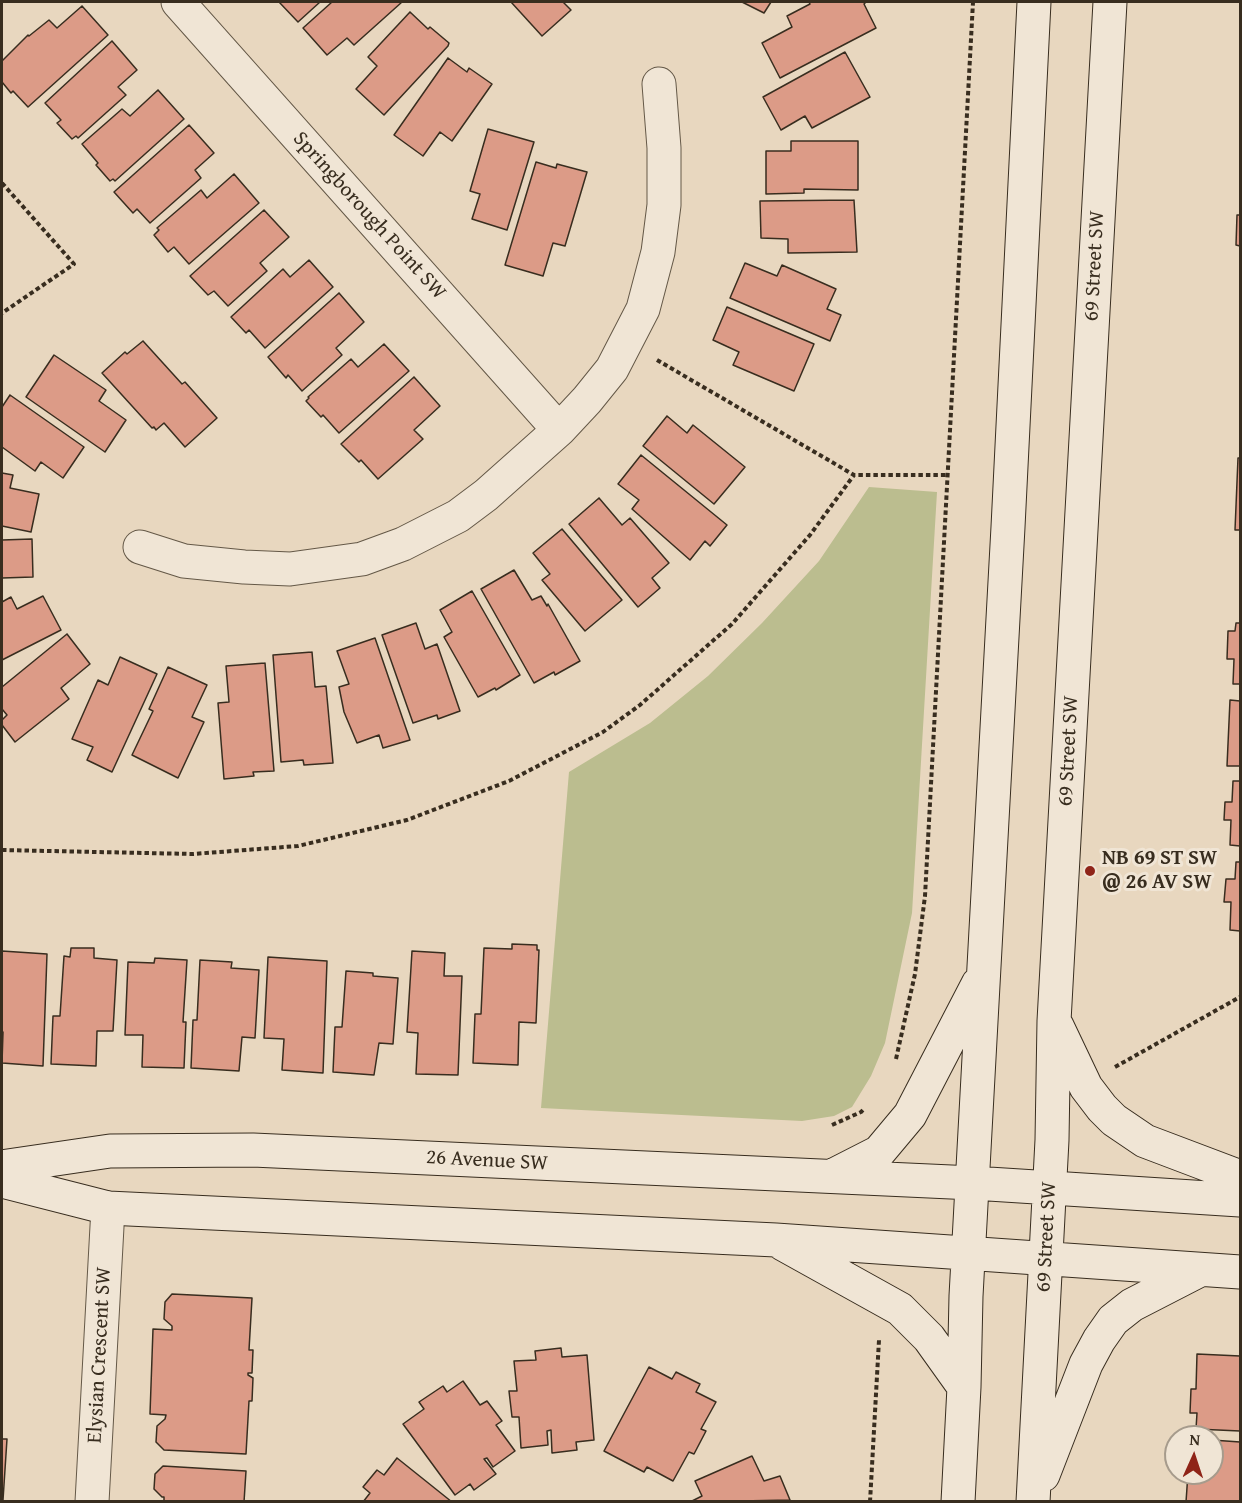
<!DOCTYPE html>
<html>
<head>
<meta charset="utf-8">
<style>
  body { margin:0 }
  #map { position:relative; width:1242px; height:1503px; overflow:hidden; background:#e8d7bf; font-family:"Gentium Book Plus",serif }
  canvas { display:block }
  .frame { position:absolute; inset:0; border:3px solid #382d1f; pointer-events:none }
  .north { position:absolute; left:1164px; top:1425px; width:60px; height:60px; box-sizing:border-box; background:#f0e5d5; border:2px solid #a69b8c; border-radius:50%; rotate:3deg; font-size:16px; font-weight:700; line-height:24px; text-align:center; color:#382d1f }
  .north::after { content:''; display:block; margin:auto; width:21px; height:27px; background:#8f2418; clip-path:polygon(50% 0,100% 100%,50% 72%,0 100%) }
</style>
</head>
<body>
<div id="map">
<canvas width="1242" height="1503"></canvas>
<div class="frame"></div>
<div class="north">N</div>
</div>
<script>
const ctx = document.querySelector('canvas').getContext('2d');
ctx.lineJoin = 'round';
function fill(path, color) { ctx.fillStyle = color; ctx.fill(path, 'evenodd'); }
const shape = rows => new Path2D(rows.map(r => 'M' + r).join(''));
function trace(path, color, width, dash) { ctx.strokeStyle = color; ctx.lineWidth = width; ctx.lineCap = dash ? 'butt' : 'round'; ctx.setLineDash(dash || []); ctx.stroke(path); }
function drawText(font, color, halo, rows, align = 'center') {
  ctx.font = font + ' "Gentium Book Plus",serif'; ctx.lineWidth = 6; ctx.setLineDash([]); ctx.textBaseline = 'middle'; ctx.strokeStyle = halo; ctx.fillStyle = color; for (const [text, x, y, turn = 0] of rows) {
    ctx.save(); ctx.translate(x, y); ctx.rotate((+turn || 0) * Math.PI / 180); ctx.textAlign = isNaN(turn) ? turn : align; if (halo) ctx.strokeText(text, 0, 0); ctx.fillText(text, 0, 0); ctx.restore();
  }
}
const green = shape([
  [869,487,937,492,912,913,885,1043,871,1076,852,1107,834,1116,802,1121,541,1108,569,772,650,723,708,676,762,623,819,561]
]);
const building = shape([
  [279,2,320,2,298,22,279,2],
  [332,2,402,2,354,45,347,38,327,55,303,28,332,2],
  [511,2,563,2,571,10,542,36,511,2],
  [742,2,771,2,764,13,742,2],
  [809,2,866,2,864,4,876,28,780,78,762,43,792,27,787,16,810,4,809,2],
  [82,6,108,35,28,107,13,91,11,93,2,82,2,61,28,35,29,36,49,20,57,28,82,6],
  [410,12,428,29,430,27,449,43,448,46,384,115,356,89,377,66,368,57,410,12],
  [112,41,137,70,118,87,126,95,78,138,76,136,72,139,57,123,61,120,45,103,112,41],
  [845,52,870,97,812,128,805,116,781,130,763,97,845,52],
  [448,58,467,72,469,68,492,84,452,141,440,132,423,156,394,135,448,58],
  [158,90,184,119,115,181,113,179,110,181,96,165,98,163,82,144,122,109,130,116,158,90],
  [189,125,214,153,195,170,201,178,150,223,137,209,133,213,114,192,189,125],
  [488,129,534,142,507,230,472,219,480,194,470,191,488,129],
  [791,141,858,141,858,190,804,189,804,193,766,194,766,151,791,151,791,141],
  [536,162,556,168,557,164,587,172,565,246,553,243,543,276,505,265,536,162],
  [234,174,259,203,189,264,174,247,168,252,154,235,159,230,157,228,201,190,207,198,234,174],
  [854,200,857,252,788,253,788,239,761,238,760,201,854,200],
  [264,210,289,237,260,263,267,271,228,306,214,291,208,295,190,276,264,210],
  [1237,215,1240,215,1240,246,1236,245,1237,215],
  [309,260,333,287,265,348,249,330,246,333,231,317,283,269,290,277,309,260],
  [745,263,777,276,782,265,836,289,827,309,841,315,830,341,730,298,745,263],
  [339,293,364,322,336,348,342,355,302,391,288,375,286,378,268,357,339,293],
  [727,307,814,344,794,391,733,365,739,352,713,340,727,307],
  [143,341,182,384,185,382,217,418,185,447,164,423,156,430,154,427,152,428,102,373,125,352,127,354,143,341],
  [384,344,409,371,339,433,323,415,321,417,306,401,309,398,308,397,351,359,358,367,384,344],
  [54,355,106,390,99,401,126,420,105,452,26,397,54,355],
  [414,377,440,406,414,430,423,439,378,479,361,460,359,462,341,444,414,377],
  [10,395,84,447,63,478,41,462,35,471,2,447,2,407,10,395],
  [667,416,687,433,693,425,745,467,714,504,643,446,667,416],
  [641,455,727,525,710,546,705,541,690,560,632,509,639,500,618,484,641,455],
  [1238,458,1240,458,1240,530,1235,530,1238,458],
  [2,473,13,475,10,488,39,494,31,532,2,526,2,473],
  [599,498,622,525,630,518,669,563,652,578,660,588,638,607,569,524,599,498],
  [562,529,622,600,585,631,542,580,550,574,533,553,562,529],
  [32,539,33,577,2,578,2,540,32,539],
  [514,570,532,600,541,596,547,606,548,604,580,661,555,675,554,672,534,683,481,589,514,570],
  [472,591,520,675,496,690,495,688,478,697,444,637,452,632,440,610,472,591],
  [43,596,61,630,2,660,2,602,11,597,17,609,43,596],
  [416,623,425,649,437,644,460,711,438,719,437,715,413,723,382,635,416,623],
  [1236,623,1240,623,1240,684,1233,684,1234,659,1227,659,1228,631,1235,631,1236,623],
  [67,634,90,664,61,688,69,699,15,742,2,725,2,720,7,715,2,709,2,687,67,634],
  [375,638,410,740,383,748,379,735,357,743,344,712,339,687,349,684,337,651,375,638],
  [312,652,315,687,326,686,333,763,304,765,303,760,281,762,273,655,312,652],
  [120,657,157,674,112,772,87,760,93,747,72,739,98,680,108,685,120,657],
  [265,663,274,771,253,772,254,776,224,779,218,703,229,702,226,666,265,663],
  [168,667,207,685,192,717,204,722,178,778,132,755,153,711,149,709,168,667],
  [1230,700,1240,701,1240,766,1227,766,1230,700],
  [1233,781,1240,781,1240,846,1230,845,1231,820,1224,820,1225,802,1232,802,1233,781],
  [1236,862,1240,862,1240,931,1230,930,1231,902,1224,902,1226,879,1235,879,1236,862],
  [512,944,537,945,537,950,539,950,536,1023,519,1022,518,1065,473,1063,475,1014,481,1014,484,948,512,949,512,944],
  [71,948,94,948,94,958,117,960,113,1031,97,1031,96,1066,51,1064,53,1016,60,1016,64,956,70,957,71,948],
  [2,951,47,954,43,1066,2,1063,3,1032,2,1032,2,951],
  [412,951,445,953,444,976,462,976,458,1075,416,1074,418,1033,407,1032,412,951],
  [268,957,327,961,323,1073,282,1070,284,1039,264,1038,268,957],
  [155,958,187,960,183,1022,186,1022,184,1068,142,1067,143,1035,125,1035,128,962,154,963,155,958],
  [200,960,232,962,231,968,259,970,255,1038,242,1037,239,1071,191,1068,193,1020,197,1020,200,960],
  [346,971,373,973,373,976,398,978,393,1044,379,1043,374,1075,333,1072,335,1027,342,1027,346,971],
  [172,1294,252,1298,249,1350,253,1350,252,1373,248,1373,248,1375,253,1378,252,1401,249,1401,246,1454,164,1450,156,1442,157,1426,165,1419,166,1415,150,1414,153,1329,172,1330,172,1326,164,1319,165,1302,172,1294],
  [561,1348,562,1357,587,1355,594,1440,576,1442,577,1450,552,1453,551,1430,547,1431,548,1445,521,1448,519,1417,512,1417,509,1391,517,1391,514,1361,536,1360,535,1351,561,1348],
  [1197,1354,1240,1356,1240,1431,1196,1429,1197,1413,1190,1413,1191,1389,1196,1389,1197,1354],
  [649,1367,672,1379,676,1372,700,1384,696,1392,716,1402,701,1429,706,1431,694,1454,689,1452,673,1481,647,1467,644,1472,604,1451,649,1367],
  [463,1381,480,1405,487,1401,502,1421,496,1425,515,1451,493,1467,487,1458,484,1459,496,1474,474,1490,470,1484,455,1495,403,1424,424,1409,419,1402,443,1386,447,1392,463,1381],
  [2,1439,7,1439,3,1500,2,1500,2,1439],
  [1212,1440,1240,1442,1240,1502,1186,1502,1188,1473,1212,1473,1212,1440],
  [752,1456,764,1481,780,1476,790,1500,690,1502,702,1496,695,1481,752,1456],
  [397,1458,452,1502,363,1502,370,1493,363,1487,377,1470,384,1475,397,1458],
  [163,1466,246,1471,244,1502,164,1502,164,1497,162,1497,154,1489,155,1474,163,1466]
]);
const path = shape([
  [2,183,74,264,2,313],
  [657,360,854,475,947,475],
  [2,850,193,854,298,846,407,820,509,781,603,732,640,705,732,624,810,535,854,475],
  [896,1059,915,974,925,896,973,2],
  [1115,1067,1240,997],
  [832,1125,861,1112,865,1108],
  [870,1502,879,1340]
]);
const street = shape([
  [178,2,559,430],
  [140,547,184,561,244,567,290,569,362,559,403,544,458,516,486,495,559,430,587,400,612,369,643,309,658,252,664,205,664,148,659,84],
  [92,1502,108,1208]
]);
const secondary = shape([
  [1057,1026,1086,1087,1102,1108,1114,1120,1145,1141,1240,1177],
  [2,1167,110,1151,253,1150,973,1183,1240,1200],
  [832,1176,879,1152,910,1115,978,984],
  [2,1181,108,1208,776,1240,1240,1272],
  [783,1244,900,1309,929,1338,964,1387],
  [1043,1475,1086,1364,1099,1340,1113,1320,1132,1305,1200,1270],
  [958,1502,964,1387,966,1296,1008,527,1034,2],
  [1033,1502,1052,1140,1054,1021,1110,2]
]);
const markers = [
  [1090,871,6,"#8f2418"]
];
const streetNames = [
  ["Springborough Point SW",369,216,48],
  ["69 Street SW",1095,266,-87],
  ["69 Street SW",1069,751,-87],
  ["26 Avenue SW",487,1161,3],
  ["69 Street SW",1047,1237,-87],
  ["Elysian Crescent SW",100,1355,-87]
];
const poiNames = [
  ["NB 69 ST SW",1102,859],
  ["@ 26 AV SW",1102,883]
];
fill(green, '#bbbd8f');
fill(building, '#dc9b87');
trace(building, '#382d1f', 1.5);
trace(street, '#645847', 35);
trace(secondary, '#382d1f', 35);
trace(path, '#382d1f', 4, [4.5, 3]);
trace(street, '#f0e5d5', 33);
trace(secondary, '#f0e5d5', 33);
for (const [x, y, r, color] of markers) { const dot = new Path2D(); dot.arc(x, y, r, 0, 2 * Math.PI); ctx.fillStyle = color; ctx.fill(dot); trace(dot, '#f0e5d5', 2); }
drawText('21px', '#382d1f', '#f0e5d5', streetNames);
drawText('bold 21px', '#382d1f', '#f0e5d5', poiNames, 'left');
</script>
</body>
</html>
